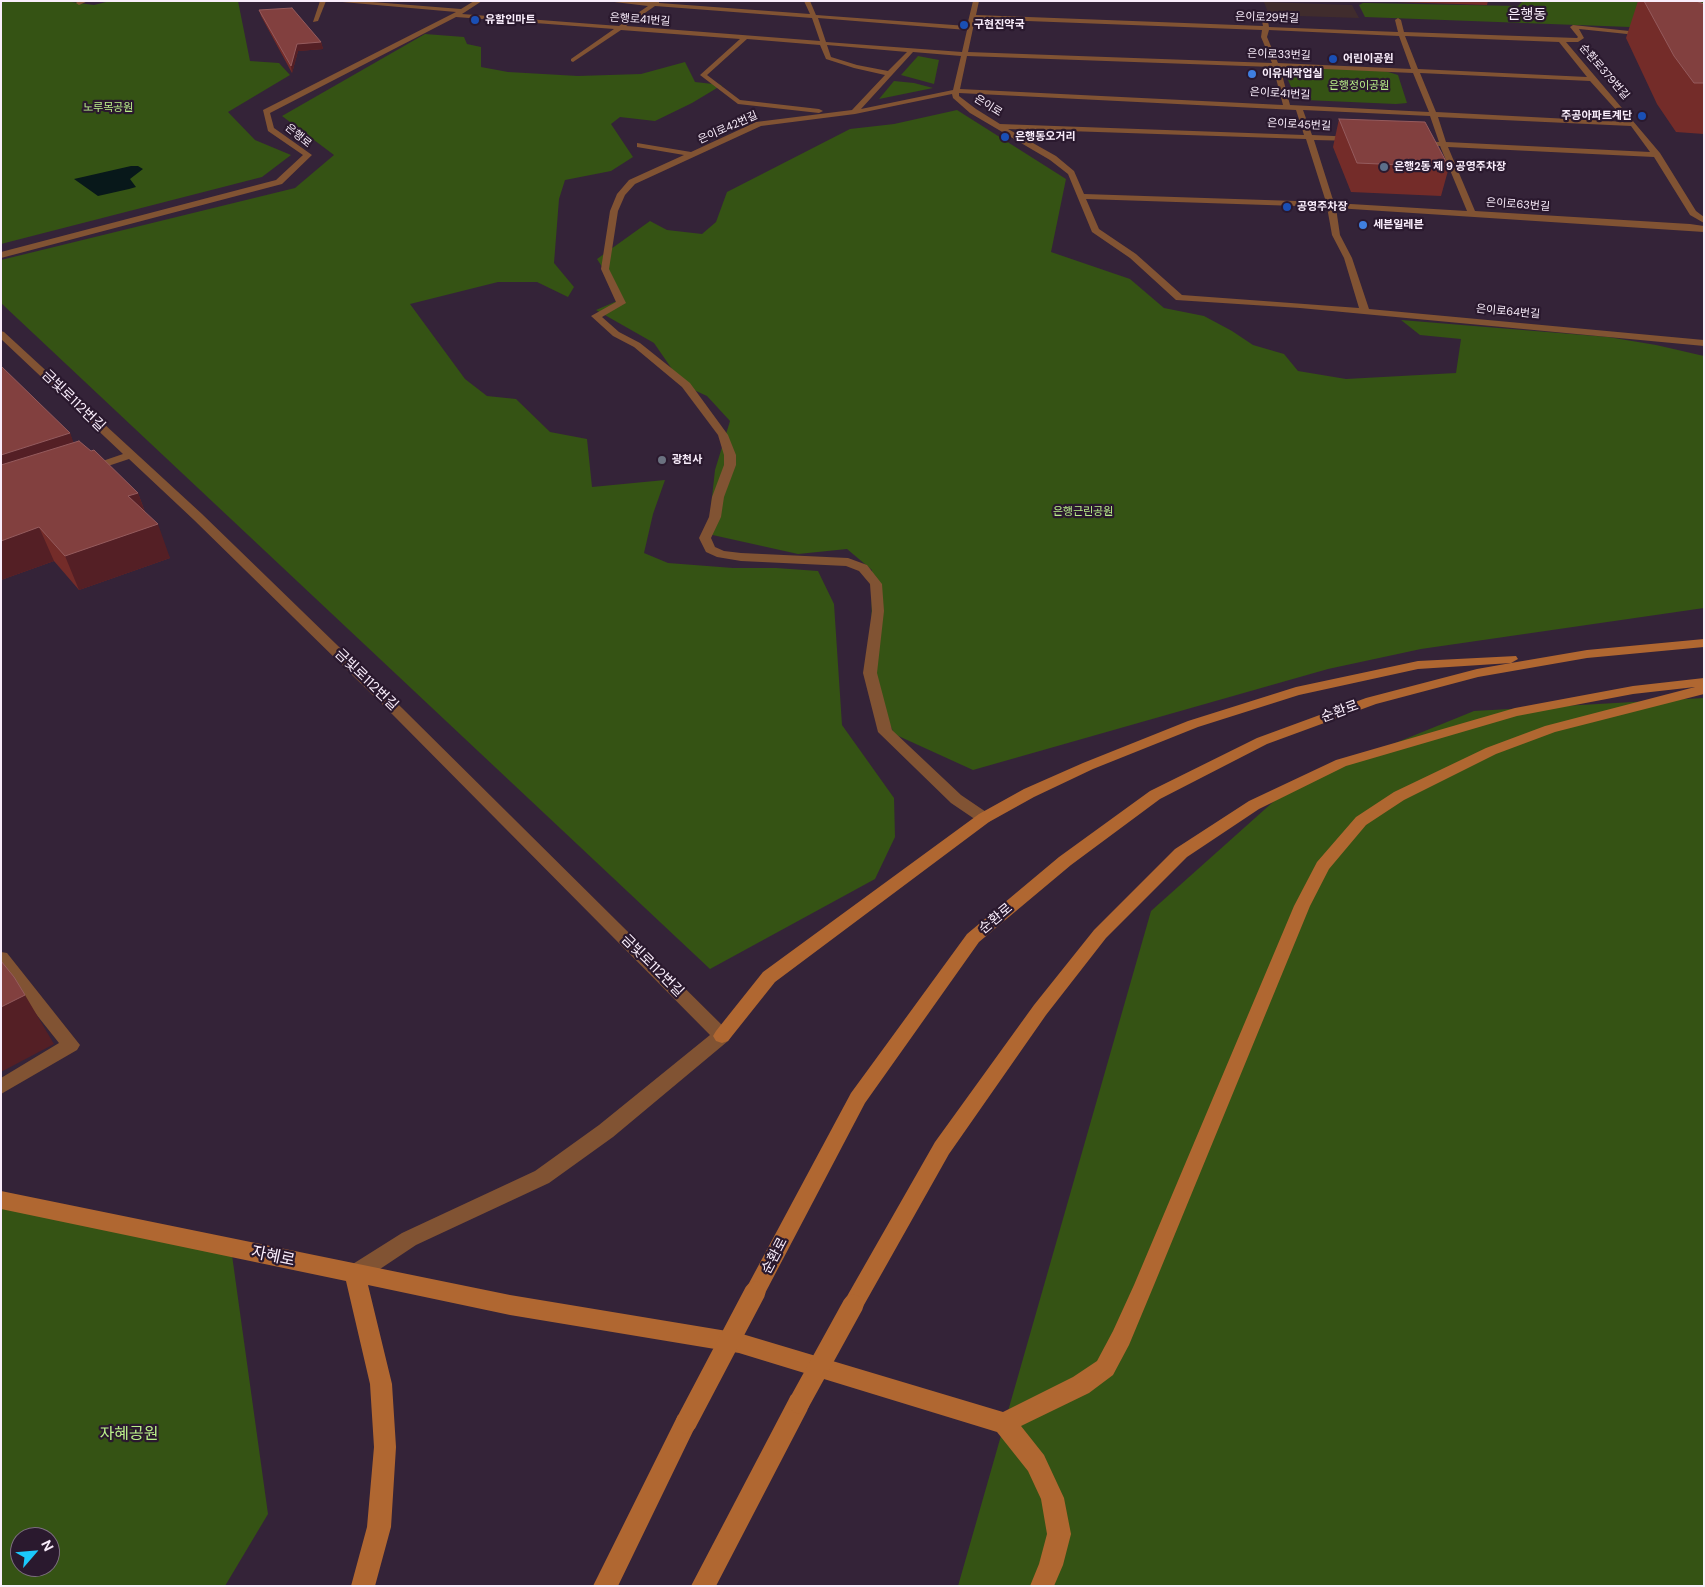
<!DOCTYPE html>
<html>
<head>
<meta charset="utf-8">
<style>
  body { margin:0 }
  #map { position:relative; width:1705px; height:1587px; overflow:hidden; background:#342338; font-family:"DM Sans",sans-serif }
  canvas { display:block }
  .frame { position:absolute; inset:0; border:2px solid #f9edfb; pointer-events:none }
  .north { position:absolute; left:10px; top:1527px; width:50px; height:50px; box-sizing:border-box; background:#2a192e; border:1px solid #7d6e80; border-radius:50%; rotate:63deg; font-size:14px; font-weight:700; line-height:20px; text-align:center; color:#f9edfb }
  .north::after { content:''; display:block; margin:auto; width:18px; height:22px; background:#1bc9fc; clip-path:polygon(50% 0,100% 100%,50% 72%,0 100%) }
</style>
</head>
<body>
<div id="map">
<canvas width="1705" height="1587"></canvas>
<div class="frame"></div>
<div class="north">N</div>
</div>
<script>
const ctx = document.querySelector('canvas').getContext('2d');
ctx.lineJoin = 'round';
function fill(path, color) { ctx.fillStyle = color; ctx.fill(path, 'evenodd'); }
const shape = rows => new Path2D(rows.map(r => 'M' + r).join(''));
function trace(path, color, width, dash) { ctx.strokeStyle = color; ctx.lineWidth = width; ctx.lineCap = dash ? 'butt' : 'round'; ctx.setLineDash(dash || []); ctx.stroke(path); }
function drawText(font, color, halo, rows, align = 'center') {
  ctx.font = font + ' "DM Sans","Noto Sans KR",sans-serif'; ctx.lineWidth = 4.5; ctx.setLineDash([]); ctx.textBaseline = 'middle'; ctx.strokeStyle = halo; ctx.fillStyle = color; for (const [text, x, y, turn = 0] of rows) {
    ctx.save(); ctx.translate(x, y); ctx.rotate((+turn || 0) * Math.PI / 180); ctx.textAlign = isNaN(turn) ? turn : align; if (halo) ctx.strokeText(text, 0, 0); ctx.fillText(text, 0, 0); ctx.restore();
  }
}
const education = shape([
  [1264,2,1352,5,1359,18,1269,15]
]);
const green = shape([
  [1,1,64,1,94,5,110,1,238,1,250,61,279,63,290,75,228,112,255,140,291,155,262,177,1,244],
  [1523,1,1704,1,1704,35,1656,28,1365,17,1359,5,1363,3,1518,6],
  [425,34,464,37,467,44,481,47,481,67,508,72,578,76,641,74,685,62,695,82,722,85,692,103,655,121,620,117,611,124,633,157,611,171,565,180,559,199,554,263,574,287,568,297,537,282,498,282,410,304,465,379,487,396,516,399,550,432,587,439,592,487,665,480,653,514,644,553,668,563,733,568,776,568,818,571,834,604,842,725,894,798,895,837,875,879,710,969,1,303,1,260,295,188,334,155,282,116],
  [918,56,939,60,934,84,901,75],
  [1282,66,1385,71,1398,75,1407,103,1396,104,1305,100,1295,96],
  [894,81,914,83,933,88,879,99],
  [957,110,1066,179,1051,252,1130,279,1164,308,1204,316,1232,331,1253,345,1284,354,1298,371,1346,379,1456,373,1461,339,1420,335,1401,320,1608,337,1656,345,1704,356,1704,608,1421,649,1328,669,973,770,894,734,871,679,872,570,847,549,798,554,708,534,715,470,730,421,707,396,683,385,654,343,596,310,617,301,610,279,597,259,650,221,667,230,702,234,716,222,727,192,850,129,894,124],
  [1704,698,1704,1586,958,1586,1151,911,1292,785,1474,711],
  [1,1200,231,1248,268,1514,225,1586,1,1586],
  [20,1537,50,1537,50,1567,20,1567]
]);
const water = shape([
  [131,166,138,166,143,169,130,179,136,187,129,189,98,196,74,179]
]);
const street = shape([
  [88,1,79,5,76,3,78,1,88,1],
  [320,1,326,1,318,21,313,22,320,1],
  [331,1,360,1,461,9,474,1,482,1,462,14,619,26,648,6,606,1,659,1,659,3,810,14,804,1,810,1,816,15,967,26,973,1,979,1,976,15,1263,26,1261,16,1264,14,1267,16,1269,27,1398,32,1395,20,1398,18,1401,20,1404,32,1577,38,1578,37,1570,27,1573,25,1648,33,1648,35,1646,36,1579,29,1584,38,1578,42,1566,42,1660,153,1696,211,1704,217,1704,223,1690,215,1654,157,1448,147,1475,211,1690,224,1704,226,1704,232,1336,208,1340,235,1352,258,1369,309,1704,340,1704,346,1300,308,1176,300,1130,258,1092,232,1068,174,1050,160,970,113,953,98,952,94,855,114,761,126,635,184,625,195,618,211,609,269,626,303,602,317,619,332,640,343,690,383,728,435,736,455,736,465,724,497,721,517,711,538,715,547,724,551,741,553,848,558,867,565,882,584,884,611,877,673,892,730,961,795,989,814,992,818,989,822,984,823,979,822,951,803,878,732,863,673,872,611,870,584,859,571,846,566,741,561,717,557,706,552,699,538,709,517,712,497,724,465,724,455,718,435,682,387,634,347,613,336,591,316,616,302,601,269,610,211,617,194,629,180,684,155,637,147,637,143,691,152,756,122,852,110,885,75,854,68,826,59,820,45,747,39,707,75,740,100,819,109,823,111,819,113,738,104,700,75,740,39,621,30,573,62,571,61,571,59,614,29,456,17,270,113,274,128,312,155,282,184,1,258,1,252,276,180,303,155,268,131,263,110,456,12,331,1],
  [655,6,812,18,820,41,626,26,655,6],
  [818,18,967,30,962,52,826,42,818,18],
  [975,19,1262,30,1261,37,1272,63,968,52,975,19],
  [1269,30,1399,36,1411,69,1278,63,1267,37,1269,30],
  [1405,36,1559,42,1587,77,1418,69,1405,36],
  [827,45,907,52,888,71,857,65,831,57,827,45],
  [913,52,961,56,953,90,861,109,913,52],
  [967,56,1273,67,1283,105,960,89,967,56],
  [1280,67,1413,73,1429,112,1290,105,1280,67],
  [1420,73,1590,81,1627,122,1436,112,1420,73],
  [959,93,1296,110,1304,135,1000,124,976,109,959,96,959,93],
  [1303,110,1430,116,1439,142,1418,141,1414,143,1418,145,1440,146,1467,211,1334,203,1314,140,1355,141,1359,139,1355,137,1312,135,1303,110],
  [1438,117,1631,126,1650,152,1446,142,1438,117],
  [1008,129,1306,139,1326,202,1084,194,1074,171,1056,156,1008,129],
  [1086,199,1327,207,1332,235,1344,258,1359,308,1182,295,1136,254,1099,229,1086,199],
  [1,331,4,332,202,514,402,708,728,1031,731,1036,728,1041,613,1137,549,1183,416,1245,362,1281,355,1283,348,1281,345,1274,348,1267,402,1233,535,1171,599,1125,710,1035,392,714,194,520,129,459,93,471,85,471,83,469,85,467,123,454,1,339,1,331],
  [1,952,7,953,80,1045,77,1050,1,1094,1,1078,59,1043,1,970,1,952]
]);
const secondary = shape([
  [1704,639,1704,647,1587,658,1478,677,1376,704,1267,744,1160,799,1071,865,979,942,865,1103,762,1299,755,1302,748,1299,745,1292,748,1285,851,1093,967,934,1059,857,1150,791,1257,738,1366,698,1477,669,1511,663,1418,669,1299,695,1198,727,1093,769,1034,797,989,822,775,982,728,1041,722,1043,716,1041,713,1036,716,1031,763,972,979,814,1024,789,1083,763,1188,721,1296,687,1418,661,1516,656,1518,659,1511,663,1587,650,1704,639],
  [1704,678,1704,694,1555,732,1496,754,1404,800,1366,825,1329,869,1310,906,1154,1285,1129,1345,1113,1375,1089,1393,1021,1426,1044,1455,1064,1498,1071,1534,1063,1565,1054,1586,1030,1586,1039,1564,1047,1534,1041,1499,1028,1471,997,1432,739,1353,510,1315,368,1285,392,1384,396,1447,391,1527,375,1586,351,1586,367,1527,374,1447,370,1384,346,1281,1,1209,1,1191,510,1295,739,1333,1003,1412,1073,1377,1097,1361,1113,1331,1134,1285,1294,906,1317,862,1356,817,1394,792,1486,748,1545,726,1695,687,1633,694,1517,716,1346,766,1259,809,1187,857,1106,938,1046,1015,949,1154,860,1312,853,1315,846,1312,843,1305,846,1298,935,1142,1034,1005,1094,930,1175,849,1249,801,1336,760,1515,708,1633,686,1704,678],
  [799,1392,807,1395,810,1403,807,1411,716,1586,691,1586,791,1395,799,1392],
  [686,1412,694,1415,697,1423,618,1586,593,1586,678,1415,686,1412]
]);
const secondaryBridge = shape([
  [799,1403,853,1305],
  [686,1423,755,1292]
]);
const wall = shape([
  [1366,1,1488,1,1487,5],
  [1638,1,1696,1,1704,4,1704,134,1676,132,1657,104,1626,38],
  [259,10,321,42,323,49,298,51,292,73,261,16],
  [1339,119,1449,167,1441,196,1351,192,1333,147],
  [70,433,73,443,138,493,145,512,170,558,79,590,54,561,1,580]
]);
const shadedWall = shape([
  [321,42,323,49,298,51,292,73,291,66,297,44],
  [70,433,82,465,1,492,1,455],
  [138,493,150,526,128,496],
  [158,524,170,558,79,590,65,556],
  [39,527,54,561,1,580,1,541],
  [25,995,54,1044,1,1072,1,1007]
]);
const building = shape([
  [1644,1,1696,1,1704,4,1704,83,1694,83,1674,56,1644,1],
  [292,8,321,42,297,44,291,66,259,10,292,8],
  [1339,119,1425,122,1449,167,1357,163,1339,119],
  [1,366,70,433,1,455,1,366],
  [79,441,91,451,94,450,138,493,128,496,158,524,65,556,39,527,1,541,1,465,79,441],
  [1,961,14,977,25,995,1,1007,1,961]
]);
const markers = [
  [475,20,5,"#1a4fb4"],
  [964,25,5,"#1a4fb4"],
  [1333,59,5,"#1a4fb4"],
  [1252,74,5,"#3f7fe0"],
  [1642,116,5,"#1a4fb4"],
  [1005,137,5,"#1a4fb4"],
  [1384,167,5,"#5c6f8a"],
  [1287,207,5,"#1a4fb4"],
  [1363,225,5,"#3f7fe0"],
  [662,460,5,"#6b7280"]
];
const farStreetnames = [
  ["은이로29번길",1267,18,2],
  ["은행로41번길",640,20,4],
  ["은이로33번길",1279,55,2],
  ["순환로379번길",1604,72,49],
  ["은이로41번길",1280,94,3],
  ["은이로",988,106,32],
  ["은이로45번길",1299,125,3],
  ["은이로42번길",728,128,-24],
  ["은행로",298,136,39],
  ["은이로63번길",1518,205,4],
  ["은이로64번길",1508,312,5]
];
const farPoinames = [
  ["유할인마트",485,20],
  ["구현진약국",974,25],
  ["어린이공원",1343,59],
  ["이유네작업실",1262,74],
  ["주공아파트계단",1632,116,"right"],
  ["은행동오거리",1015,137],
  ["은행2동 제 9 공영주차장",1394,167],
  ["공영주차장",1297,207],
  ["세븐일레븐",1373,225],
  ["광천사",672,460]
];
const farParknames = [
  ["은행정이공원",1359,86],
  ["노루목공원",108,108],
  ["은행근린공원",1083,512]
];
const farQuarternames = [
  ["은행동",1527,15]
];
const streetNames = [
  ["금빛로112번길",73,401,44],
  ["금빛로112번길",366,680,44],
  ["순환로",1340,712,-20],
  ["순환로",996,919,-40],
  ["금빛로112번길",652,966,45],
  ["순환로",775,1256,-62]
];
const nearStreetnames = [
  ["자혜로",273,1257,12]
];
const nearParknames = [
  ["자혜공원",129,1435]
];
fill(education, '#402c2d');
fill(green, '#355314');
fill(water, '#08181a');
fill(street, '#815333');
fill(secondary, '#b06731');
trace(secondaryBridge, '#b06731', 21);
fill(wall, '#742c29');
fill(shadedWall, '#541f25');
fill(building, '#82403f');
trace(building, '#955b5d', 1);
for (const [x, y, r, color] of markers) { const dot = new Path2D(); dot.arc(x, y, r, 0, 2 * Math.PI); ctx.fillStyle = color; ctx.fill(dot); trace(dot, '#2a192e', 2); }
drawText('11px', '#f9edfb', '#2a192e', farStreetnames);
drawText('bold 11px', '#f9edfb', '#2a192e', farPoinames, 'left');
drawText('11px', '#baef8a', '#2a192e', farParknames);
drawText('14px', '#f9edfb', '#2a192e', farQuarternames);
drawText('14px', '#f9edfb', '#2a192e', streetNames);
drawText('16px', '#f9edfb', '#2a192e', nearStreetnames);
drawText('16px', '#baef8a', '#2a192e', nearParknames);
</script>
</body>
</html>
